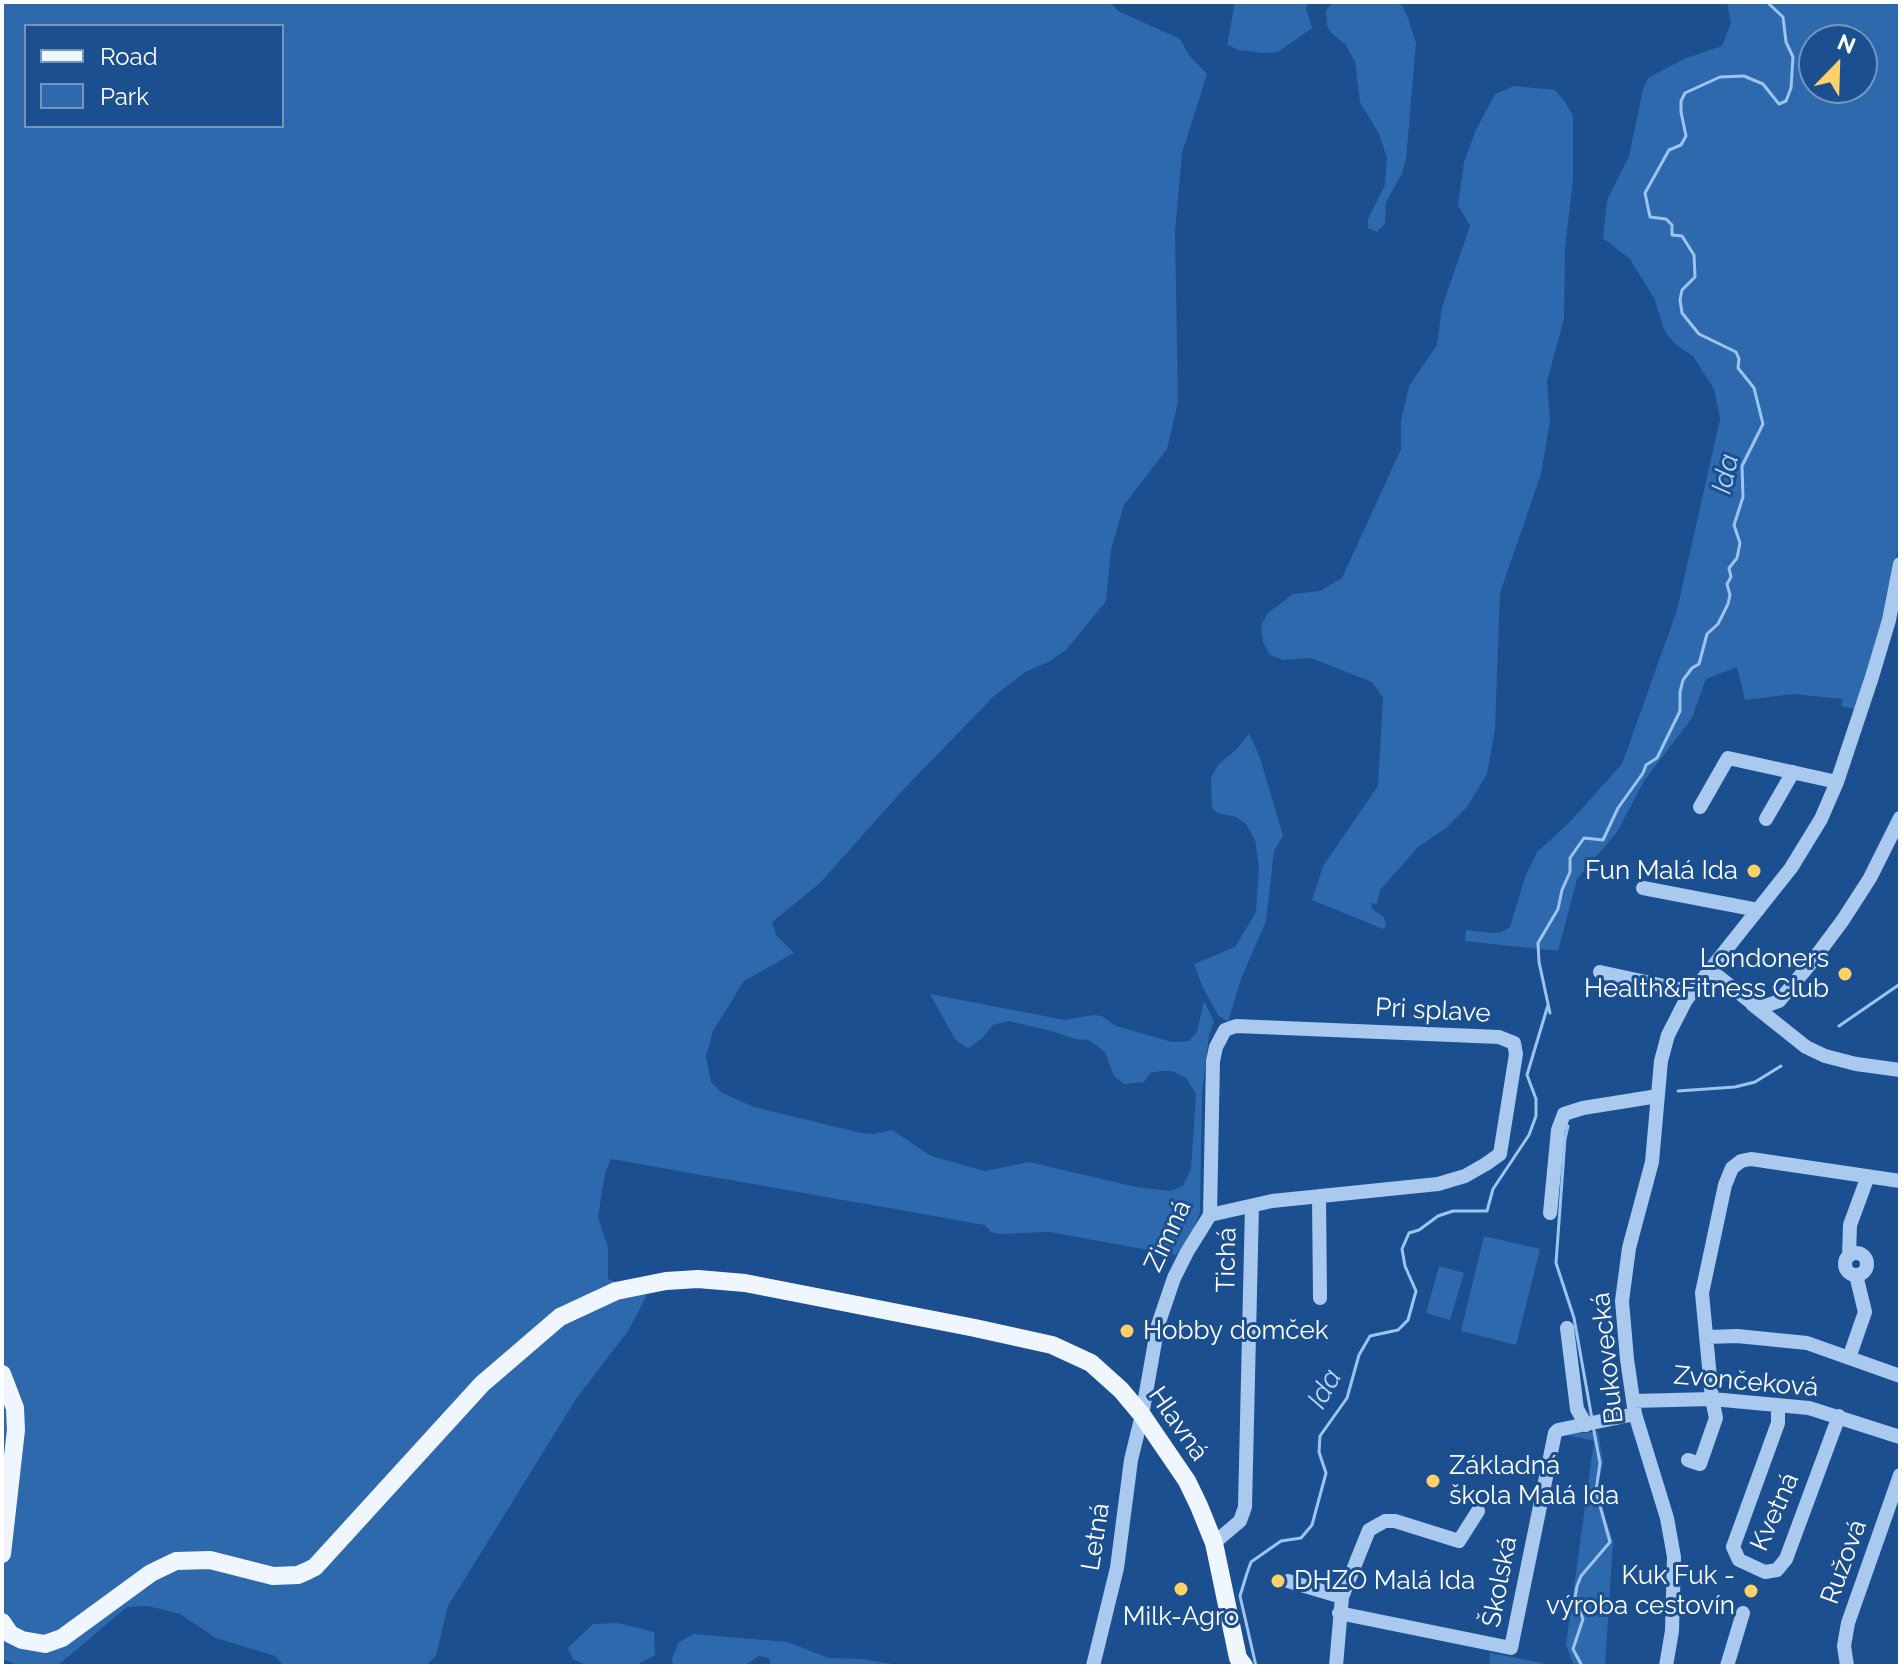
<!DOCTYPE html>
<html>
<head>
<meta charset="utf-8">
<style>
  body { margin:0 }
  #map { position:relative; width:1902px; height:1668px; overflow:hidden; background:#1b4f8f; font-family:Raleway,sans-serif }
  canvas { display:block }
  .frame { position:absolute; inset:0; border:4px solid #fff; pointer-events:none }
  .legend { position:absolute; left:24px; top:24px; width:260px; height:104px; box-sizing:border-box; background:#1b4f8f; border:2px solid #7695bc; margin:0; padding:10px 14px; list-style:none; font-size:24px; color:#fff }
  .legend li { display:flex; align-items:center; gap:16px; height:40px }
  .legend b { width:40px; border:2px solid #7695bc }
  .north { position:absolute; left:1798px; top:24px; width:80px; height:80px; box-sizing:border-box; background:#1b4f8f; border:2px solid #7695bc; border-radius:50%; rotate:23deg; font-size:22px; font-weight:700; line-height:32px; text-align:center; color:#fff }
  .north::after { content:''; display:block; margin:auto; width:28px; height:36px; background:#ffd166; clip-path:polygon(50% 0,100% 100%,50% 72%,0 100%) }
</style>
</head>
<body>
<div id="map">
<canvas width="1902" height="1668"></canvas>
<div class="frame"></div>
<ul class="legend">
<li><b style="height:10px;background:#f0f6ff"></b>Road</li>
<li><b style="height:22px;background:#2e69ad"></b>Park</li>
</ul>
<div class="north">N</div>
</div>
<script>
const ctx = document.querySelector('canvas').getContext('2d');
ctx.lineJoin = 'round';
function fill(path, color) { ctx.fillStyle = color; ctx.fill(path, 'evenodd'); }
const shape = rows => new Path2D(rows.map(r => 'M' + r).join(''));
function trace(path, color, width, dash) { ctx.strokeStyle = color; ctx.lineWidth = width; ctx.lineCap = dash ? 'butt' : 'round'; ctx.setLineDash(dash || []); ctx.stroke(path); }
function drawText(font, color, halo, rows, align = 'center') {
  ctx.font = font + ' Raleway,sans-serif'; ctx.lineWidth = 6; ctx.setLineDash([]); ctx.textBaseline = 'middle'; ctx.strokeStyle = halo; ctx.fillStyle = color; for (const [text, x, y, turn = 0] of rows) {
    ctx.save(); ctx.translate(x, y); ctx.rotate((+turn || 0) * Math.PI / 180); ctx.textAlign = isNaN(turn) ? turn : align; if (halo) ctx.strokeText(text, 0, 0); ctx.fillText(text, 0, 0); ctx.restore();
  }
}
const green = shape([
  [2,2,1110,2,1118,11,1180,39,1189,55,1207,74,1182,153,1175,232,1178,402,1167,449,1124,505,1111,550,1106,601,1066,650,1048,662,1025,672,993,697,903,790,819,884,772,922,776,935,794,953,744,981,713,1031,706,1056,711,1082,722,1093,754,1107,861,1133,873,1134,892,1130,931,1156,985,1171,1029,1162,1136,1187,1171,1191,1183,1186,1191,1169,1196,1094,1186,1078,1172,1071,1162,1071,1150,1073,1144,1082,1124,1084,1114,1076,1105,1052,1089,1040,1075,1039,1052,1031,1008,1021,993,1025,982,1038,968,1049,955,1039,930,994,1065,1020,1093,1015,1102,1016,1116,1026,1172,1042,1189,1041,1197,1032,1204,1001,1214,1021,1209,1035,1202,1092,1200,1212,1194,1228,1176,1255,1049,1232,1000,1234,991,1232,985,1225,611,1159,605,1173,598,1217,608,1248,608,1279,647,1295,628,1331,576,1399,448,1606,436,1655,426,1666,284,1666,275,1656,216,1638,180,1614,148,1606,127,1607,57,1666,21,1666,2,1659],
  [26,26,282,26,282,126,26,126],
  [1235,2,1309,2,1306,8,1312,28,1278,52,1263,53,1239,50,1227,45],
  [1333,2,1400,2,1408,18,1416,43,1406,159,1402,173,1386,202,1385,223,1377,232,1368,228,1368,219,1385,185,1387,158,1379,134,1360,102,1355,62,1346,45,1331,33,1327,25,1326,11],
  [1727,2,1900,2,1900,540,1886,608,1856,710,1841,706,1843,699,1793,694,1745,700,1737,667,1706,679,1692,718,1644,781,1617,832,1577,879,1558,951,1465,941,1466,930,1493,933,1501,932,1510,927,1525,877,1537,852,1568,824,1622,764,1677,610,1720,419,1714,389,1693,356,1676,345,1665,332,1654,298,1630,259,1603,238,1607,200,1629,156,1643,89,1648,78,1684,59,1722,46,1731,23],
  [1814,40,1862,40,1862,88,1814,88],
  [1514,86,1555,90,1565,102,1573,116,1573,179,1565,248,1564,319,1547,381,1550,421,1541,474,1500,593,1495,729,1487,774,1467,807,1446,828,1418,847,1380,890,1377,904,1371,903,1372,909,1384,917,1386,926,1383,929,1312,900,1323,866,1378,786,1383,698,1372,682,1311,658,1283,660,1270,655,1263,642,1261,625,1268,613,1293,594,1320,591,1342,578,1401,449,1401,421,1409,386,1437,345,1442,307,1470,226,1458,205,1464,162,1476,130,1495,94],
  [1249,733,1260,758,1283,836,1274,851,1266,921,1241,979,1228,1022,1218,1015,1204,990,1194,964,1235,947,1256,912,1259,867,1255,840,1246,824,1236,817,1217,813,1212,808,1211,777,1219,764,1237,749],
  [1484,1236,1540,1249,1516,1345,1461,1331],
  [1439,1266,1464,1273,1450,1320,1426,1313],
  [1598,1431,1603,1462,1599,1481,1602,1507,1613,1541,1605,1666,1574,1666,1566,1645,1594,1441,1567,1435],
  [618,1623,654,1632,655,1655,635,1666,588,1666,573,1659,568,1648,593,1624],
  [694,1634,788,1642,828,1658,861,1659,905,1666,771,1666,769,1658,759,1656,743,1666,673,1666,672,1659,679,1642],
  [1490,1653,1491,1653,1558,1666,1489,1666]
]);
const stream = shape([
  [1550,1013,1539,962,1538,943,1558,909,1562,890,1570,872,1570,858,1584,838,1603,840,1618,808,1643,773,1646,765,1657,758,1680,711,1680,692,1683,680,1692,668,1699,664,1707,634,1718,624,1728,604,1730,595,1727,584,1731,577,1729,568,1737,558,1740,543,1734,525,1743,497,1742,466,1763,424,1754,388,1738,368,1739,359,1736,352,1699,334,1682,313,1680,300,1682,290,1695,277,1694,255,1682,236,1672,235,1672,225,1666,219,1650,217,1645,193,1669,150,1681,145,1686,136,1681,112,1681,101,1685,93,1720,77,1744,76,1763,84,1779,104,1786,101,1791,88,1793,57,1786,42,1783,17,1767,2],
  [1839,1026,1900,984],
  [1678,1091,1735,1087,1755,1082,1781,1066],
  [1568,1126,1565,1139,1556,1263,1574,1318,1592,1419],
  [1256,1666,1240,1596,1247,1573,1251,1562,1281,1541,1301,1538,1312,1525,1326,1473,1319,1452,1320,1436,1347,1398,1359,1355,1370,1336,1398,1330,1408,1320,1416,1291,1405,1266,1402,1249,1409,1233,1419,1230,1438,1216,1453,1211,1487,1211,1493,1189,1529,1135,1536,1116,1536,1099,1527,1075,1548,1005],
  [1582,1666,1573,1649,1583,1619,1575,1598,1577,1586,1581,1576,1610,1542,1596,1491,1600,1463,1593,1426]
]);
const minor = shape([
  [1700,807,1728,758,1837,782],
  [1766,819,1793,772],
  [1643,888,1758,910],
  [1710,970,1752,1003,1765,1006,1779,1001,1811,963,1843,920,1870,878,1900,818],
  [1600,972,1692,992],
  [1752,1004,1806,1047,1825,1056,1856,1064,1900,1070],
  [1319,1196,1320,1298],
  [1550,1213,1558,1130,1564,1114,1583,1108,1658,1096],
  '1845 1264a11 11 0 1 1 22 0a11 11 0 1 1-22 0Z',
  [1849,1256,1850,1225,1868,1176],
  [1567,1328,1577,1409,1586,1425],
  [1708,1337,1737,1336,1807,1343,1900,1376],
  [1849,1358,1865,1312,1856,1275],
  [1633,1401,1712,1399,1809,1408,1900,1437],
  [1778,1405,1778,1423,1733,1547,1739,1560,1765,1572,1777,1570,1786,1559,1839,1416],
  [1688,1460,1700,1464,1716,1418,1712,1399,1702,1293,1725,1185,1732,1168,1741,1161,1751,1159,1900,1181],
  [1214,1543,1240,1521,1245,1507,1252,1206],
  [1288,1581,1342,1597],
  [1339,1613,1511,1648,1555,1433,1558,1430,1635,1414],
  [1093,1666,1117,1568,1131,1460,1142,1415,1158,1325,1174,1278,1187,1252,1210,1215,1213,1061,1216,1047,1225,1030,1236,1026,1499,1037,1514,1043,1516,1054,1500,1154,1486,1164,1465,1176,1438,1184,1272,1201,1210,1215],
  [1336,1666,1342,1597,1369,1530,1385,1521,1395,1521,1459,1541,1478,1511],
  [1666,1666,1672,1631,1674,1557,1667,1518,1635,1414,1627,1359,1622,1301,1629,1248,1652,1162,1661,1061,1668,1035,1686,1000,1791,868,1821,819,1837,782,1872,677,1889,620,1900,564],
  [1727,1666,1743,1613],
  [1847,1666,1844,1646,1848,1623,1900,1475]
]);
const major = shape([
  [2,1374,15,1408,16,1430,2,1554],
  [2,1622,10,1634,22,1640,45,1644,62,1638,151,1573,176,1561,210,1560,273,1576,298,1575,307,1571,315,1567,482,1384,560,1317,616,1291,666,1281,698,1279,745,1283,975,1328,1052,1345,1091,1363,1121,1390,1142,1415,1187,1481,1199,1506,1214,1543,1238,1658,1244,1666]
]);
const markers = [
  [1754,871,8,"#ffd166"],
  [1845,974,8,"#ffd166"],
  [1127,1331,8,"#ffd166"],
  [1433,1481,8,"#ffd166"],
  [1278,1581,8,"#ffd166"],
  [1181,1589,8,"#ffd166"],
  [1751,1591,8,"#ffd166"]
];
const poiNames = [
  ["Fun Malá Ida",1738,871],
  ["Londoners",1829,959],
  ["Health&Fitness Club",1829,989],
  ["Hobby domček",1143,1331,"left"],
  ["Základná",1449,1466,"left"],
  ["škola Malá Ida",1449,1496,"left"],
  ["Kuk Fuk -",1735,1576],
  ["výroba cestovín",1735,1606],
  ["DHZO Malá Ida",1294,1581,"left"],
  ["Milk-Agro",1181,1617,"center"]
];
const streetNames = [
  ["Pri splave",1433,1011,3],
  ["Zimná",1168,1236,-65],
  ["Tichá",1227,1260,-89],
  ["Bukovecká",1608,1358,-96],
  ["Zvončeková",1746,1382,5],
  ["Hlavná",1178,1424,55],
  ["Kvetná",1775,1512,-66],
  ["Letná",1096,1537,-81],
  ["Ružová",1844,1562,-70],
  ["Školská",1500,1582,-79]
];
const waterNames = [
  ["Ida",1726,474,-78],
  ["Ida",1325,1389,-61]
];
fill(green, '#2e69ad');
trace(stream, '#9cc4f0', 3);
trace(minor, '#a9c9ee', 14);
trace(major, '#f0f6ff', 18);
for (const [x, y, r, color] of markers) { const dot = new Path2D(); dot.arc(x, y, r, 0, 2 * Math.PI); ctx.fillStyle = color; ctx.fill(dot); trace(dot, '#1b4f8f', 3); }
drawText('26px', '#fff', '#1b4f8f', poiNames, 'right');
drawText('26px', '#fff', '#1b4f8f', streetNames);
drawText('italic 28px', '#b5d3f5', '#1b4f8f', waterNames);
</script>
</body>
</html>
